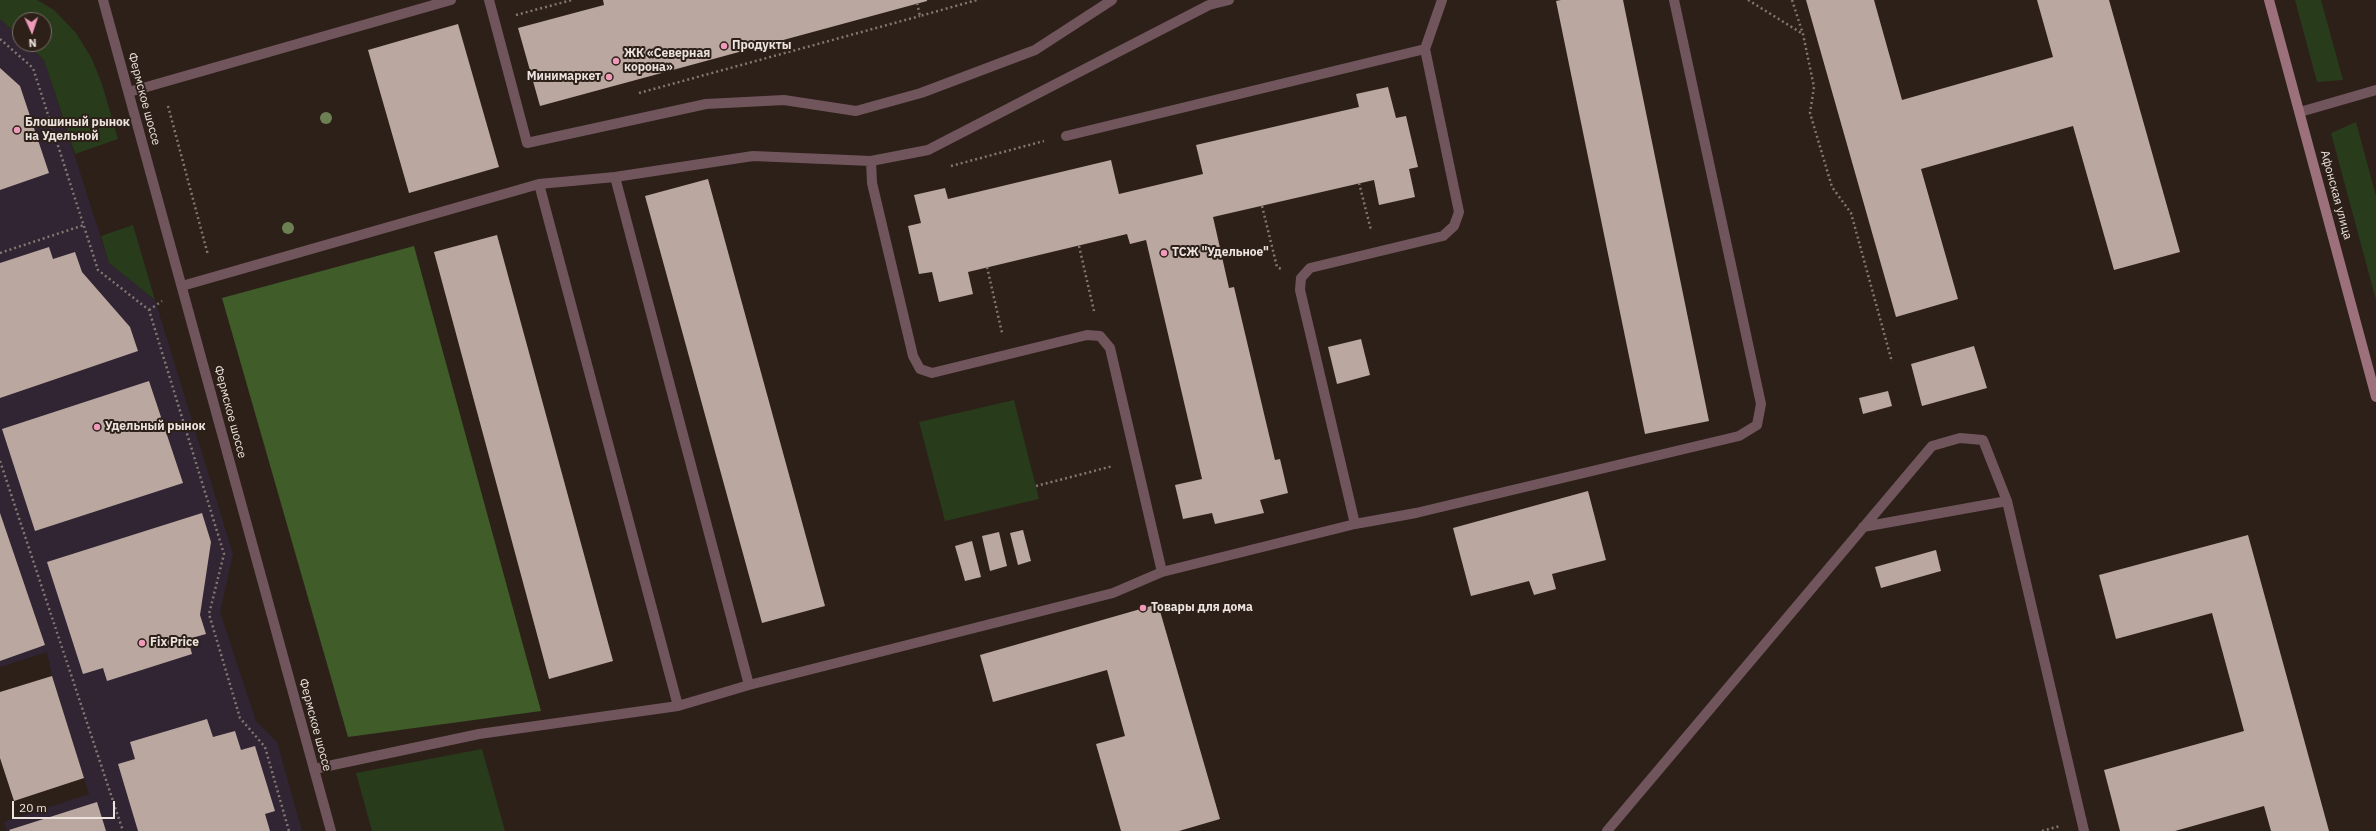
<!DOCTYPE html>
<html>
<head>
<meta charset="utf-8">
<style>
  body { margin:0 }
  #map { position:relative; width:2376px; height:831px; overflow:hidden; background:#2d2019; font-family:"IBM Plex Sans",sans-serif }
  canvas { display:block }
  .north { position:absolute; left:12px; top:12px; width:40px; height:40px; box-sizing:border-box; background:#2d2019; border:1px solid #796e68; border-radius:50%; rotate:177deg; font-size:11px; font-weight:700; line-height:16px; text-align:center; color:#ece3de }
  .north::after { content:''; display:block; margin:auto; width:14px; height:18px; background:#ef9ab8; clip-path:polygon(50% 0,100% 100%,50% 72%,0 100%) }
  .scale { position:absolute; left:12px; top:801px; width:103px; height:18px; box-sizing:border-box; border:2px solid #ece3de; border-top:0; padding-left:5px; font-size:12px; line-height:14px; white-space:nowrap; color:#ece3de; -webkit-text-stroke:3px #2d2019; paint-order:stroke }
</style>
</head>
<body>
<div id="map">
<canvas width="2376" height="831"></canvas>
<div class="north">N</div>
<div class="scale">20 m</div>
</div>
<script>
const ctx = document.querySelector('canvas').getContext('2d');
ctx.lineJoin = 'round';
function fill(path, color) { ctx.fillStyle = color; ctx.fill(path, 'evenodd'); }
const shape = rows => new Path2D(rows.map(r => 'M' + r).join(''));
function trace(path, color, width, dash) { ctx.strokeStyle = color; ctx.lineWidth = width; ctx.lineCap = dash ? 'butt' : 'round'; ctx.setLineDash(dash || []); ctx.stroke(path); }
function drawText(font, color, halo, rows, align = 'center') {
  ctx.font = font + ' "IBM Plex Sans",sans-serif'; ctx.lineWidth = 4; ctx.setLineDash([]); ctx.textBaseline = 'middle'; ctx.strokeStyle = halo; ctx.fillStyle = color; for (const [text, x, y, turn = 0] of rows) {
    ctx.save(); ctx.translate(x, y); ctx.rotate((+turn || 0) * Math.PI / 180); ctx.textAlign = isNaN(turn) ? turn : align; if (halo) ctx.strokeText(text, 0, 0); ctx.fillText(text, 0, 0); ctx.restore();
  }
}
const commercial = shape([
  [0,19,20,37,20,44,27,44,44,60,109,263,155,300,233,554,220,612,256,721,277,742,302,831,7,831,4,822,89,794,52,676,47,652,0,667]
]);
const green = shape([
  [0,0,37,0,54,10,76,33,91,57,102,84,118,139,75,154,44,60,27,44,44,44,44,20,20,20,20,37,0,19],
  [2295,0,2321,0,2343,80,2317,82],
  [2356,122,2376,196,2376,300,2331,133],
  [133,225,155,300,109,263,101,236],
  [1014,400,1039,499,945,521,919,422],
  [482,749,505,831,372,831,356,773]
]);
const forest = shape([
  [414,246,541,711,348,737,222,298]
]);
const building = shape([
  [603,0,927,0,927,1,540,106,518,28,604,5],
  [1561,0,1623,0,1709,421,1645,434,1556,1],
  [1806,0,1874,0,1902,100,2053,57,2037,0,2109,0,2180,252,2114,270,2073,126,1921,169,1958,299,1896,317],
  [458,24,499,167,409,193,368,50],
  [0,68,20,86,49,173,0,190],
  [1388,87,1396,118,1406,116,1418,167,1409,169,1415,197,1379,205,1374,180,1213,217,1229,288,1234,287,1275,460,1280,459,1288,493,1260,500,1264,513,1215,524,1212,513,1183,519,1175,485,1202,479,1146,240,1130,244,1127,234,968,272,973,294,939,302,932,272,919,274,908,226,921,223,914,195,945,188,948,199,1111,160,1119,194,1203,174,1196,145,1359,107,1356,94],
  [708,179,825,606,762,623,645,196],
  [497,235,613,661,549,679,434,252],
  [49,247,53,259,75,252,82,272,130,327,138,351,0,398,0,263],
  [1361,339,1370,375,1337,384,1328,347],
  [1974,346,1987,388,1922,406,1911,364],
  [149,381,183,483,35,531,2,429],
  [1888,391,1892,406,1863,414,1859,398],
  [1588,491,1606,560,1552,574,1556,589,1534,595,1529,581,1471,596,1453,528],
  [0,513,45,645,0,661],
  [202,513,211,542,200,615,206,634,188,639,192,654,107,681,103,668,83,674,47,562],
  [1023,530,1031,561,1018,565,1010,533],
  [999,532,1007,566,990,571,982,536],
  [2248,535,2329,831,2271,831,2264,806,2175,831,2120,831,2104,770,2244,731,2212,613,2116,639,2099,575],
  [972,541,981,577,965,581,955,546],
  [1936,550,1941,571,1881,588,1875,567],
  [1158,604,1220,819,1179,831,1121,831,1096,744,1125,736,1107,670,993,702,980,655],
  [52,676,84,778,14,801,0,758,0,692],
  [207,719,213,737,235,731,241,750,255,746,275,811,265,814,270,831,138,831,118,764,135,759,130,742],
  [97,802,106,831,10,831,9,830]
]);
const path = shape([
  [1748,0,1803,34],
  [1792,0,1803,34,1814,87,1810,113,1832,187,1851,213,1892,362],
  [917,3,920,16,977,0],
  [516,15,572,0],
  [0,39,33,68,98,270,149,310,224,554,209,614,240,718,265,747,289,831],
  [639,93,920,16],
  [168,106,208,255],
  [951,166,1044,141],
  [1359,183,1371,230],
  [1262,206,1277,267,1281,269],
  [1079,246,1094,311],
  [0,253,84,225],
  [987,267,1002,333],
  [149,310,162,301],
  [0,461,123,831],
  [1036,486,1113,466],
  [2042,831,2060,826]
]);
const lane = shape([
  [489,0,527,143,706,104,784,100,856,111,921,93,1035,50,1112,0],
  [129,92,451,0],
  [2300,112,2376,90],
  [1066,136,1425,49],
  [871,161,872,183,913,356,920,369,932,373,1087,335,1100,336,1110,348,1162,572,1355,524,1300,290,1301,278,1310,268,1443,236,1454,226,1459,212,1425,49,1442,0],
  [615,177,749,685],
  [539,184,678,706],
  [182,286,539,184,615,177,753,156,871,161,928,150,1209,5,1229,0],
  [1355,524,1416,513,1739,436,1757,425,1761,404,1674,0],
  [1863,527,2007,501],
  [314,769,479,734,678,706,749,685,1113,593,1162,572],
  [1607,831,1932,446,1960,438,1983,440,2007,501,2084,831]
]);
const street = shape([
  [103,0,331,831]
]);
const secondary = shape([
  [2269,0,2376,397]
]);
const trees = [
  [326,118],
  [288,228]
];
const markers = [
  [724,46,4,"#ef9ab8"],
  [616,61,4,"#ef9ab8"],
  [609,77,4,"#ef9ab8"],
  [17,130,4,"#ef9ab8"],
  [1164,253,4,"#ef9ab8"],
  [97,427,4,"#ef9ab8"],
  [1143,608,4,"#ef9ab8"],
  [142,643,4,"#ef9ab8"]
];
const poiNames = [
  ["Продукты",732,46],
  ["ЖК «Северная",624,54],
  ["корона»",624,68],
  ["Минимаркет",601,77,"right"],
  ["Блошиный рынок",25,123],
  ["на Удельной",25,137],
  ["ТСЖ \"Удельное\"",1172,253],
  ["Удельный рынок",105,427],
  ["Товары для дома",1151,608],
  ["Fix Price",150,643]
];
const streetNames = [
  ["Фермское шоссе",144,99,75],
  ["Афонская улица",2336,195,75],
  ["Фермское шоссе",230,412,75],
  ["Фермское шоссе",315,725,75]
];
fill(commercial, '#312533');
fill(green, '#283b1a');
fill(forest, '#3f5c29');
fill(building, '#baa8a0');
trace(path, '#827771', 2.5, [2, 3]);
trace(lane, '#71555c', 10);
trace(street, '#71555c', 10);
trace(secondary, '#9d717c', 10);
ctx.fillStyle = '#6c8053';
for (const [x, y] of trees) { ctx.beginPath(); ctx.arc(x, y, 6, 0, 2 * Math.PI); ctx.fill(); }
for (const [x, y, r, color] of markers) { const dot = new Path2D(); dot.arc(x, y, r, 0, 2 * Math.PI); ctx.fillStyle = color; ctx.fill(dot); trace(dot, '#2d2019', 1.5); }
drawText('bold 12px', '#ece3de', '#2d2019', poiNames, 'left');
drawText('12px', '#ece3de', '#2d2019', streetNames);
</script>
</body>
</html>
